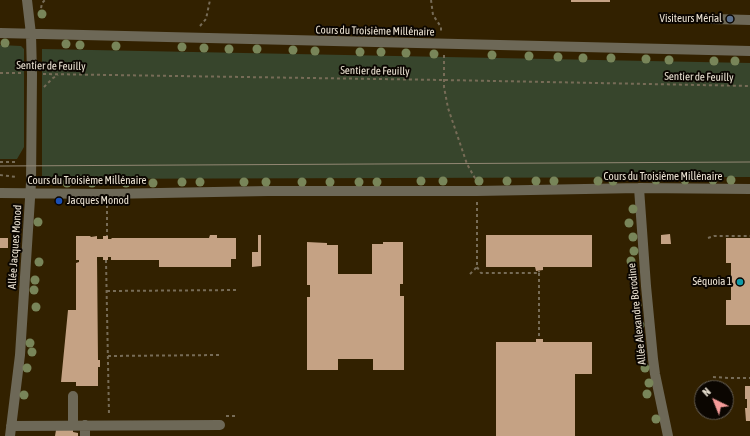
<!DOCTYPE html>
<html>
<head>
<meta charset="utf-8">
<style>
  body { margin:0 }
  #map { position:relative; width:750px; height:436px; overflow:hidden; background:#271a01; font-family:"Asap Condensed",sans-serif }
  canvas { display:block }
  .north { position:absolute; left:694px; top:380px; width:40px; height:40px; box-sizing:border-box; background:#0b0601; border:1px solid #655e55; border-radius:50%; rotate:317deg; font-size:11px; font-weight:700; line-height:16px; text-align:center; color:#ece3d3 }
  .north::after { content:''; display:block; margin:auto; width:14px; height:18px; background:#f59b99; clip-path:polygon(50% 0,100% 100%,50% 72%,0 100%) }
</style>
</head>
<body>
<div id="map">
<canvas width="750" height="436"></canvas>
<div class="north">N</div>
</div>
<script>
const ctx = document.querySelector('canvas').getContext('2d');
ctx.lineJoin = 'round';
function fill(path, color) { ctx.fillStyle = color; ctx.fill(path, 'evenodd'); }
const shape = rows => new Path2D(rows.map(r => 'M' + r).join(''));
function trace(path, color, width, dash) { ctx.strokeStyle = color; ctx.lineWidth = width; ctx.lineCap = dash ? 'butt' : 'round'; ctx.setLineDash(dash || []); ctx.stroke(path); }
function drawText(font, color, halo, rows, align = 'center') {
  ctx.font = font + ' "Asap Condensed",sans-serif'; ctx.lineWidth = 4; ctx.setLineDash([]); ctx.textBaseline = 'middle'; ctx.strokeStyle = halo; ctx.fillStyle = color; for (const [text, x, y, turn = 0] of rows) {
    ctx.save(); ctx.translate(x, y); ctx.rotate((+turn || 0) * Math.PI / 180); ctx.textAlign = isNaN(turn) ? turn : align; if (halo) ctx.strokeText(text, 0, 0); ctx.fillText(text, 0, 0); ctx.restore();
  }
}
const built = shape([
  [0,0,750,0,750,436,0,436],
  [702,388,726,388,726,412,702,412]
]);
const green = shape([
  [0,45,21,46,24,49,24,147,17,159,0,159],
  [42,49,750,63,750,177,42,179]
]);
const building = shape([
  [571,0,610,0,610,2,571,2],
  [670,234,671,244,661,244,661,235],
  [210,235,217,235,217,238,236,238,236,259,231,259,231,267,159,267,159,260,111,260,111,257,108,257,108,260,103,260,103,257,97,257,98,360,100,360,100,367,98,367,98,386,76,386,76,382,61,382,68,310,76,310,76,263,79,262,79,260,76,260,76,236,90,236,91,237,97,236,97,239,103,239,103,236,108,236,108,239,111,239,112,238,209,238],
  [258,235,261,235,261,266,252,267,252,252,258,252],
  [486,235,592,235,592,267,543,267,543,270,536,271,535,267,486,267],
  [0,238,8,238,8,248,0,248],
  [726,238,750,238,750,325,726,325,726,300,731,300,731,263,726,263],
  [307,242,327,243,327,245,338,245,338,274,372,274,372,244,383,244,383,242,403,242,403,284,400,284,400,296,404,296,404,370,373,370,373,359,338,359,338,370,307,370,307,297,310,297,310,285,307,285],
  [536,339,543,339,543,342,592,342,592,374,575,374,575,436,496,436,496,342,536,342],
  [745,386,750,386,750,421,746,421,745,408,747,408,747,399,745,399],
  [56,430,73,430,73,432,78,433,78,436,55,436]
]);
const path = shape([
  [431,0,433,15,441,27,441,32],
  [40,14,42,3,45,0],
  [200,26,206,19,210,0],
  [444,55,444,87,448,108,467,164,476,180],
  [0,73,21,73],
  [43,74,444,80,750,86],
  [44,87,53,78,58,75],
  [0,162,17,162],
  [0,175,16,177],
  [107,205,107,236],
  [708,238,714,236,750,236],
  [106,260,109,415],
  [477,267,481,273,539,273,539,271],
  [539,273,539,339],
  [470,274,477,267,477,201],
  [107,291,238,290],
  [108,356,219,355],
  [713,377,730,378,750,378],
  [226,416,238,416]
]);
const minor = shape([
  [713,19,750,20],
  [0,33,750,51],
  [639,188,646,286,653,359,655,374,668,436],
  [0,193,106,194,268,191,477,191,639,188,750,189],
  [73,425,73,396],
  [85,425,85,436],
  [11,426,220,425],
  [10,436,20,355,31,183,32,74,31,34,27,0]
]);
const tram = shape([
  [0,166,750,162]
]);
const trees = [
  [42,14],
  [5,43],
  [66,44],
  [80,45],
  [116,46],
  [182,47],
  [204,48],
  [229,49],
  [257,49],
  [293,50],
  [315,51],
  [360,52],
  [381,52],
  [406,53],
  [434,54],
  [492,55],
  [529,56],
  [558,57],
  [583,58],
  [611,58],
  [646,59],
  [669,60],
  [714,61],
  [735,61],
  [656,180],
  [685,180],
  [713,180],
  [731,180],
  [421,181],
  [443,181],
  [479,181],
  [507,181],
  [536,181],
  [554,181],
  [598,181],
  [613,181],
  [182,182],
  [200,182],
  [244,182],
  [266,182],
  [302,182],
  [330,182],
  [359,182],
  [377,182],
  [67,183],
  [92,183],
  [126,183],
  [153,183],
  [633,209],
  [38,222],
  [629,223],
  [633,237],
  [634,251],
  [631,261],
  [39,262],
  [35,280],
  [34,290],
  [637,305],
  [36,307],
  [640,325],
  [30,343],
  [32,352],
  [640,356],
  [27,368],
  [645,368],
  [649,383],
  [647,394],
  [24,395],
  [656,419]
];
const markers = [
  [730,19,4,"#5c6f8a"],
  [59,201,4,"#1a4fb4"],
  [740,282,4,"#0f9aa8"]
];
const poiNames = [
  ["Visiteurs Mérial",722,19],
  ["Jacques Monod",67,201,"left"],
  ["Séquoia 1",732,282]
];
const streetNames = [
  ["Cours du Troisième Millénaire",375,31,1],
  ["Sentier de Feuilly",51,66,1],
  ["Sentier de Feuilly",375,71,1],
  ["Sentier de Feuilly",699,77,1],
  ["Cours du Troisième Millénaire",663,177],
  ["Cours du Troisième Millénaire",87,181],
  ["Allée Jacques Monod",15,247,-86],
  ["Allée Alexandre Borodine",637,314,-96]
];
fill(built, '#322100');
fill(green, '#37452c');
fill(building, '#c5a284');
trace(path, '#776c57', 2, [3, 3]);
trace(minor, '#6d6857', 10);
trace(tram, '#928773', 1);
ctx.fillStyle = '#788559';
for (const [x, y] of trees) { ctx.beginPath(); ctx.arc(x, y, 4.5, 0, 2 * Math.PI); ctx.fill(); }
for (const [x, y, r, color] of markers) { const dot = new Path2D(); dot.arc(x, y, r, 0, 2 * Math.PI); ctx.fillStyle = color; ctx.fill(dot); trace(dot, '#0b0601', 1.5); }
drawText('11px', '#ece3d3', '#0b0601', poiNames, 'right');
drawText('11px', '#ece3d3', '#0b0601', streetNames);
</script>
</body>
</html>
